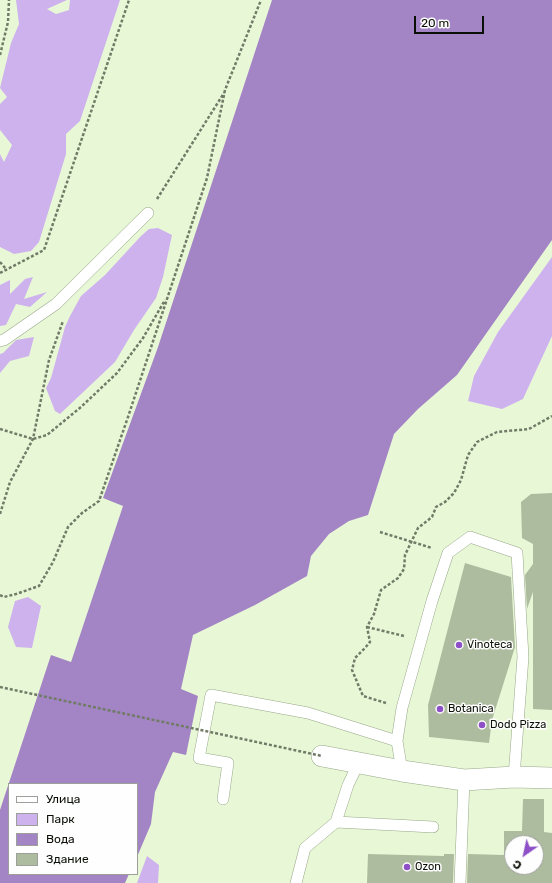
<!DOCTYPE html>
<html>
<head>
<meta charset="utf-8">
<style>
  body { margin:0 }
  #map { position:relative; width:552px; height:883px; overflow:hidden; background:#e8f8d7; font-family:Rubik,sans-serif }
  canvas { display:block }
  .legend { position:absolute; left:8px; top:783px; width:130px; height:92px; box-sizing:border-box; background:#fefefe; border:1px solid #9d9f9b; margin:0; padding:5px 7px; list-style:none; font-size:12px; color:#0b1006 }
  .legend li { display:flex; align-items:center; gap:8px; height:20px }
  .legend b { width:20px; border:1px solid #9d9f9b }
  .north { position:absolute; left:504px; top:835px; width:40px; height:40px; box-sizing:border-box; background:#fefefe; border:1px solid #9d9f9b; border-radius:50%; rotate:214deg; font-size:11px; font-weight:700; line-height:16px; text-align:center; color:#0b1006 }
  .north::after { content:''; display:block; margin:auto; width:14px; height:18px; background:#8e50c6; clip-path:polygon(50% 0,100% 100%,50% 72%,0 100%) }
  .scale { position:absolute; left:414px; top:16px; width:70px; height:18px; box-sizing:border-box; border:2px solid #0b1006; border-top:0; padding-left:5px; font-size:12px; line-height:14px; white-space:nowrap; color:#0b1006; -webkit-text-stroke:3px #fefefe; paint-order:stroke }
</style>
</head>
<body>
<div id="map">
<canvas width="552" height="883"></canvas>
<ul class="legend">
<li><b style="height:5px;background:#fff"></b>Улица</li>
<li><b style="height:11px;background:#ceb2ee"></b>Парк</li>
<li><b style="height:11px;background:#a385c5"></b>Вода</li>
<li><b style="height:11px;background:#adbc9e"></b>Здание</li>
</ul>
<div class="north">С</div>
<div class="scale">20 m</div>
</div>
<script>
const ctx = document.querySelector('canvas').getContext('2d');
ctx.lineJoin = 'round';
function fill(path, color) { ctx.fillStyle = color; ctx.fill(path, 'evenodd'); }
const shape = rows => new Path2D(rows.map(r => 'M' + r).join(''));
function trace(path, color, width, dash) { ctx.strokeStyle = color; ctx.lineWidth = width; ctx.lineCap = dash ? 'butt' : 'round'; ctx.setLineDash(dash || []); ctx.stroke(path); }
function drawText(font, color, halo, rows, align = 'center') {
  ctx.font = font + ' Rubik,sans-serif'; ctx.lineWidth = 3; ctx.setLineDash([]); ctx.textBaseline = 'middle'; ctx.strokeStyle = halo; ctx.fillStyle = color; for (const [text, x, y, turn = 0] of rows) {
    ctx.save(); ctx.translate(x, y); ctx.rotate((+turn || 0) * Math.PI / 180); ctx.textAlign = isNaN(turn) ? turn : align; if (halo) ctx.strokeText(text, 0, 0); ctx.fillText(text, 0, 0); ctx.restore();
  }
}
const green = shape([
  [16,0,67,0,47,9,56,14,69,10,70,0,120,0,80,121,66,134,66,154,39,242,31,251,14,254,0,247,0,154,4,162,12,145,0,130,0,104,7,97,0,88,11,43,19,24],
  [158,228,172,235,163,277,156,298,134,330,115,362,60,414,55,411,46,388,51,378,65,327,70,316,81,296,105,275,141,236,149,229],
  [552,257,552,336,523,399,502,409,468,401,474,376,498,332],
  [33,277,24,299,47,292,30,307,16,304,6,325,0,326,0,285,10,280,10,294,25,279],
  [34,337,29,356,10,361,0,373,0,377,0,354,3,353,16,340],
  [28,597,41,606,32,648,16,647,8,627,15,601],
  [147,856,159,865,158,883,137,883]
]);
const water = shape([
  [272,0,552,0,552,240,457,375,418,409,394,434,368,515,349,521,329,534,311,556,307,576,255,605,193,635,181,689,198,696,186,755,173,752,155,792,151,824,137,857,137,784,9,784,9,874,129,874,125,883,0,883,0,810,51,655,71,662,123,506,103,498,158,347]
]);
const building = shape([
  [552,493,552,710,533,709,533,592,527,609,525,575,533,564,533,544,522,538,521,502,531,494],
  [465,563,511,577,515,647,492,720,489,743,429,737,428,705],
  [523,799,544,799,544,832,552,833,552,883,467,883,468,854,504,855,504,831,522,831],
  [512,843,536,843,536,867,512,867],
  [368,854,444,856,444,854,454,854,453,883,367,883]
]);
const path = shape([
  [0,55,8,22,9,0],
  [157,199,224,93],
  [0,262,6,269],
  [0,273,44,250,129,0],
  [0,429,33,439,47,435,81,407,117,373,143,338,165,300],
  [0,514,10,482,33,439,49,360,63,321],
  [380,532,432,548],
  [0,595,4,597,16,594,39,586,53,562,68,527,82,513,99,501,128,417,207,178,225,90,261,0],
  [367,627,404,636],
  [386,703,363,696,352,670,355,658,365,648,370,642,367,627,374,614,381,590,398,578,404,569,405,555,418,528,432,517,436,507,445,502,454,493,461,480,468,455,477,442,497,432,529,429,552,416]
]);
const service = shape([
  [0,341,4,340,56,304,148,213],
  [402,771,397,741,402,708,432,601,448,553,470,537,517,553,523,657,514,777],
  [223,799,228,763,199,758,211,695,308,713,397,741],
  [336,822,433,827],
  [296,883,305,848,336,822,348,785,359,762],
  [460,883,464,780]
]);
const minor = shape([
  [322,756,402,771,464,780,514,777,552,778]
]);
const pathBridge = shape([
  [0,687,322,756]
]);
const markers = [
  [459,645,4,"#8e50c6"],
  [440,709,4,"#8e50c6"],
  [482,725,4,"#8e50c6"],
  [407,867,4,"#8e50c6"]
];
const poiNames = [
  ["Vinoteca",467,645],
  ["Botanica",448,709],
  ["Dodo Pizza",490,725],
  ["Ozon",415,867]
];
fill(green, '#ceb2ee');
fill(water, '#a385c5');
fill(building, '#adbc9e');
trace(service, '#98a789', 12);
trace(minor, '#98a789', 22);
trace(path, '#717b67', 2.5, [3, 2]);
trace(service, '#fff', 11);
trace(minor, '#fff', 21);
trace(pathBridge, '#717b67', 2.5, [3, 2]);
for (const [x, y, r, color] of markers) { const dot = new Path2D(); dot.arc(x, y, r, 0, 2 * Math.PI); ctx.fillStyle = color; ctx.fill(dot); trace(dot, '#fefefe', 1.5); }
drawText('11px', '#0b1006', '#fefefe', poiNames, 'left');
</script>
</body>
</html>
